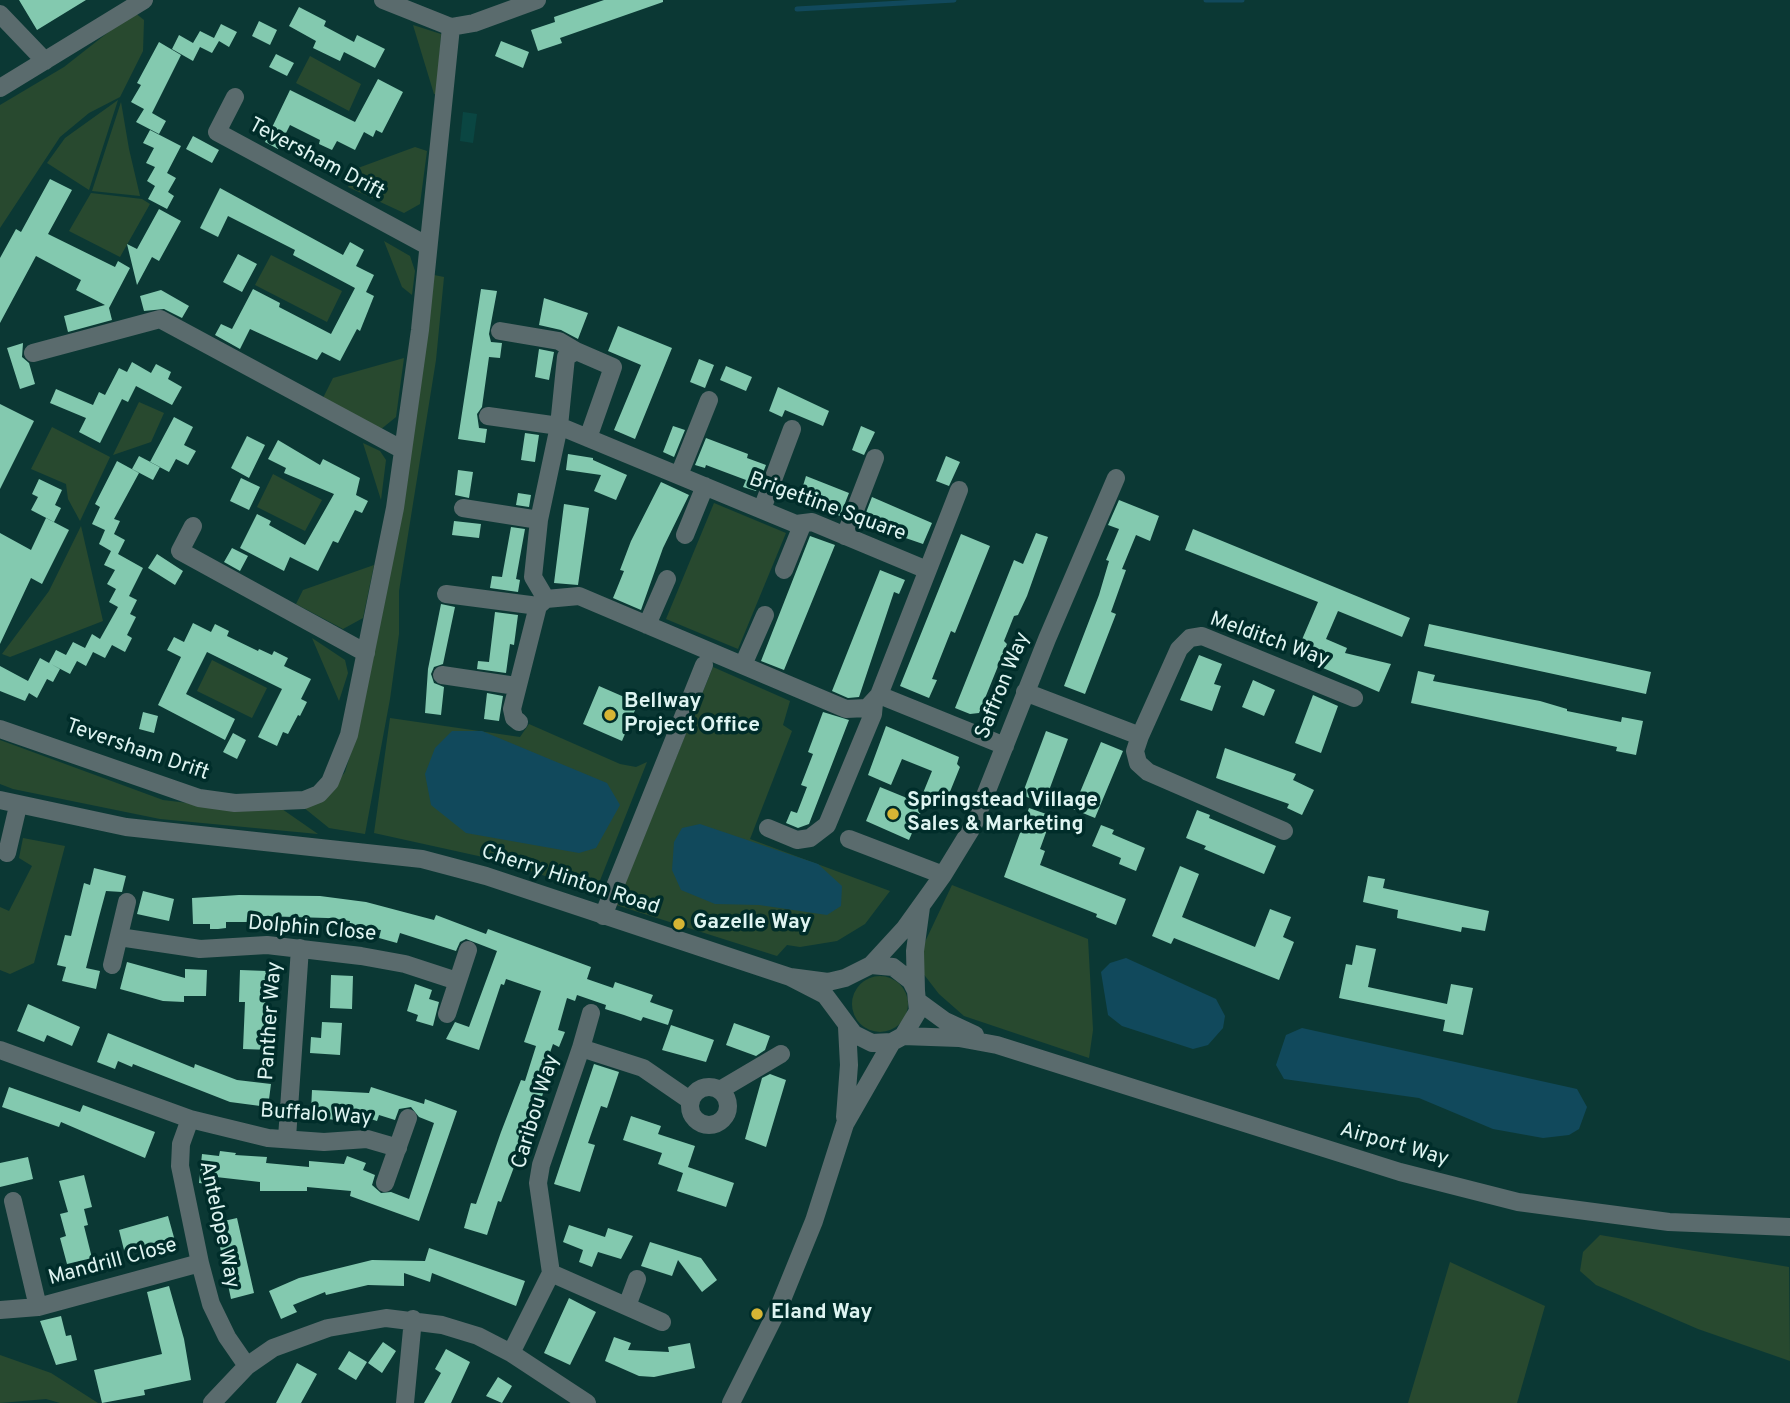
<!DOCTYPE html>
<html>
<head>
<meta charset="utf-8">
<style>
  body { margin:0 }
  canvas { display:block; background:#0b3834 }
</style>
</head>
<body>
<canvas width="1790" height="1403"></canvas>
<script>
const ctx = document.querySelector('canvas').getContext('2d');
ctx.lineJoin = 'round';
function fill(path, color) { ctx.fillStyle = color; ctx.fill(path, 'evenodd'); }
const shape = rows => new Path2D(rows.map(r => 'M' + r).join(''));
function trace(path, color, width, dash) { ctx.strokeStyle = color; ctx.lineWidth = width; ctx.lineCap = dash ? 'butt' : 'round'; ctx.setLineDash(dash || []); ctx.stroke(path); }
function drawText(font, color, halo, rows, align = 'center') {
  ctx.font = font + ' Overpass,sans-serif'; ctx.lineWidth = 7; ctx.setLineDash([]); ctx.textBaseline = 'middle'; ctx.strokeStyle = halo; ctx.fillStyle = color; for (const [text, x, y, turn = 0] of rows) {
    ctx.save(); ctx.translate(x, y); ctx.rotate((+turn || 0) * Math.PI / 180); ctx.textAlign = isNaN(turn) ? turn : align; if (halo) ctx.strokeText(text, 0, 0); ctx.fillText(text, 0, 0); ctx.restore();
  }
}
const built = shape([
  [463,112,477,114,473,143,460,141]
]);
const green = shape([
  [134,12,144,20,143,51,120,97,89,113,60,137,0,228,0,105,64,67],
  [413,25,441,34,437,95,434,94],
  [310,56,361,84,349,111,296,83],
  [118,100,89,190,47,163,65,138],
  [121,102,129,149,140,196,92,191],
  [415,147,427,151,420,204,404,213,348,187,358,168],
  [91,193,142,199,150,204,120,257,69,231],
  [384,241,410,256,415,271,412,295,402,287],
  [271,255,342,291,327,322,255,285],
  [434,275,444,277,436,360,399,591,399,634,390,699,365,834,329,828,303,807,325,798,345,772,356,736],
  [404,358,396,417,380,430,322,400,333,378],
  [139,402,164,413,151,442,113,455],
  [52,427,110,457,80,521,68,499,66,484,31,469],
  [363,443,380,451,386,460,381,500],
  [273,474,322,500,305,531,257,507],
  [714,503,786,533,738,649,666,619],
  [81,526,103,621,10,657,2,654,49,591],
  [374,565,363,618,343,629,296,604,303,590],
  [312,638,345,660,348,673,339,701],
  [212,660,267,688,252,718,197,691],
  [713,667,790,701,783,725,792,731,750,839,890,891,865,924,837,941,800,947,787,945,777,956,616,905],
  [390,718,520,737,529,724,620,764,636,767,647,762,595,893,501,861,374,833],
  [0,740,163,800,221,807,282,809,318,834,160,819,13,789,0,784],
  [23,838,65,846,34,963,10,974,0,970,0,907,9,911,32,866,19,858],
  [952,885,1088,939,1093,1030,1089,1058,964,1016,939,994,922,972,924,944],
  '852 1004a28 28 0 1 1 56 0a28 28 0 1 1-56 0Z',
  [1600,1235,1789,1267,1790,1361,1698,1329,1596,1285,1580,1271,1583,1252],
  [1450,1262,1545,1306,1517,1403,1408,1403],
  [0,1355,51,1373,98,1403,60,1403,46,1399,0,1403]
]);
const water = shape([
  [452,731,482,731,607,783,620,805,596,848,579,853,466,833,431,805,425,774,435,748],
  [700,824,818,864,842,886,841,906,827,915,759,905,715,904,681,890,672,870,674,842,682,828],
  [1126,958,1216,999,1225,1016,1223,1028,1208,1045,1193,1049,1122,1026,1108,1015,1101,972,1110,963],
  [1302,1028,1577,1089,1587,1107,1579,1129,1569,1135,1543,1138,1493,1129,1419,1098,1284,1079,1276,1065,1286,1035]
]);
const stream = shape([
  [1206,0,1242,0],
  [797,9,954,0]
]);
const building = shape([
  [19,0,86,0,37,30],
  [604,0,663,0,663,2,560,38,562,43,538,51,531,30,555,22,554,17],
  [299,7,326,21,324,26,354,42,357,35,385,49,375,68,344,52,340,61,313,48,316,41,289,26],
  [259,21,277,30,270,45,252,36],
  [221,24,237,32,229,47,219,41,212,53,200,47,193,61,172,49,179,35,193,43,200,31,214,38],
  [501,41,529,52,523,68,495,56],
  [159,42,181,55,152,113,166,121,159,134,136,122,144,109,131,102,141,85,137,83],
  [276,54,294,63,287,76,269,67],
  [378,79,403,92,382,133,376,130,373,137,364,132,355,150,337,141,332,150,319,144,320,140,290,125,278,149,265,142,290,90,355,122],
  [150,130,181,146,167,173,176,178,168,192,174,196,167,209,148,199,155,186,147,181,155,167,146,163,154,148,143,143],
  [193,136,219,150,212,163,186,149],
  [50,179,72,190,48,234,115,267,118,261,130,268,109,308,112,320,68,332,64,316,105,305,76,290,81,280,36,256,0,323,0,258,16,229,21,232],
  [220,188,343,255,350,242,364,250,356,266,374,275,366,292,374,296,360,331,357,329,340,361,322,352,317,360,250,329,240,349,215,335,221,324,232,329,253,289,280,303,279,307,331,334,355,288,293,255,295,250,228,216,218,237,200,228],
  [159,209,181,221,159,261,152,257,137,285,127,244,137,249],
  [238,254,257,264,242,292,223,282],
  [481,289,497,291,489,334,491,342,502,343,500,358,489,357,482,407,477,414,479,428,487,429,485,443,458,439],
  [161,290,189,306,182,318,164,309,144,311,140,296],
  [544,298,588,313,578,339,561,330,539,325],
  [618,326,672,348,635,439,614,430,641,365,608,351],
  [23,343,22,357,29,363,35,384,20,389,7,348],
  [539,349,554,352,549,380,535,377],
  [699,359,714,365,705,388,690,382],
  [132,362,151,373,156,364,171,372,168,379,182,387,172,405,136,386,128,402,122,399,100,443,79,432,86,418,50,403,56,389,93,405,99,392,105,395,119,368,127,372],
  [726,366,752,377,746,391,720,380],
  [778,387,829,411,823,426,785,410,782,417,769,411],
  [0,404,34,421,0,489],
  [174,417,193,427,184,445,196,451,188,465,176,459,169,472,150,462],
  [673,426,685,430,674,457,663,452],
  [861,426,875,432,864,455,852,450],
  [525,433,539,435,535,462,521,460],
  [247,436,265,445,249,478,231,468],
  [706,438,748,454,747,458,766,465,756,491,743,487,746,480,706,465,705,468,695,465],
  [278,440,320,465,323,459,360,478,356,495,368,501,362,513,355,510,338,543,333,541,318,571,290,557,284,571,240,548,257,514,271,521,269,525,305,545,334,494,284,473,286,468,268,459],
  [568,454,593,458,593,460,627,475,616,500,594,491,601,475,566,470],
  [139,456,160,467,153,480,132,469],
  [946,456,960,462,949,486,936,481],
  [117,461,139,473,114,519,120,521,114,534,125,540,118,554,143,568,129,596,137,600,130,614,136,617,127,635,132,638,125,652,112,645,105,658,93,652,86,666,77,661,70,674,49,663,56,650,66,655,73,642,85,648,92,634,100,639,118,607,109,602,116,589,107,584,115,570,104,565,111,551,99,544,105,530,92,524,100,507,95,504],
  [458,470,473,472,469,498,455,495],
  [806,476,849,493,840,516,798,502],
  [241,478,260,487,249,510,230,501],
  [39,479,62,490,55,505,61,508,54,522,31,510,38,497,32,494],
  [661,482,689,495,663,548,641,610,613,598,624,571,620,570,631,541],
  [518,493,531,495,529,507,516,505],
  [872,497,932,523,923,544,862,523],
  [1119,500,1159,516,1150,541,1136,535,1122,569,1126,570,1111,612,1116,614,1085,694,1064,686,1099,595,1109,561,1106,560,1119,529,1108,525],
  [564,504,589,508,578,585,554,583],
  [46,518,69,530,42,584,31,578,0,644,0,533,31,550],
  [454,521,481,524,479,538,452,535],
  [511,527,525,529,516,579,520,580,518,592,490,588,492,576,502,577],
  [1193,529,1410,618,1402,637,1338,611,1326,639,1347,648,1345,653,1391,664,1379,692,1295,656,1318,602,1185,550],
  [1036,533,1048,537,1027,596,1018,615,1014,616,1004,641,1007,644,979,713,970,714,955,708,1014,560,1023,564],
  [961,534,990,546,955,633,951,631,932,679,937,680,929,698,900,686],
  [810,536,835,545,784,670,761,661],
  [232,548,248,556,240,571,224,562],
  [157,554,183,571,175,585,148,568],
  [880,570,905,580,899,594,894,592,859,697,848,698,832,691],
  [441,604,455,607,443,664,434,667,431,674,434,683,444,687,441,715,425,713,428,669],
  [495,612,518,615,514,645,510,644,506,673,477,669,478,661,489,662],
  [193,623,211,632,215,624,229,631,227,636,258,651,259,649,272,655,274,651,288,658,284,666,311,679,301,699,307,702,300,716,298,715,288,734,283,732,277,746,258,737,282,689,207,652,186,694,235,719,225,740,158,705,181,657,167,650,174,637,184,642],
  [1429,624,1651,672,1646,694,1424,646],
  [1199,655,1222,664,1214,684,1221,686,1212,711,1180,700],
  [40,658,60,669,53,682,47,679,37,698,29,693,25,701,0,691,0,666,28,681],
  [1418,671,1435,675,1433,681,1540,701,1567,709,1567,711,1621,722,1622,717,1643,721,1636,755,1616,751,1617,747,1411,703],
  [1253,680,1275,690,1264,716,1242,707],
  [599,686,638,703,622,741,583,724],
  [487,693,503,696,499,721,484,719],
  [1313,695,1338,706,1321,753,1295,743],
  [143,712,158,716,154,733,139,729],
  [823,712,849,720,809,824,798,828,786,823,791,811,797,813,807,787,801,785,813,754,808,752],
  [886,726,959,757,957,764,960,767,945,804,937,805,921,798,932,771,902,759,891,785,868,775],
  [1046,731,1068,739,1044,804,1022,795],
  [233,733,246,740,237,759,223,752],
  [1101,742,1123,751,1095,818,1073,809],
  [1225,748,1296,774,1293,780,1314,790,1302,815,1287,808,1289,804,1216,778],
  [880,787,924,805,909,840,866,821],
  [1029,808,1052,816,1040,849,1045,851,1040,865,1126,899,1116,925,1096,917,1097,914,1004,877],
  [1197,810,1210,815,1209,818,1276,846,1264,874,1204,849,1206,846,1186,838],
  [1101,825,1114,830,1112,834,1145,848,1136,871,1119,864,1121,858,1092,846],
  [1180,866,1199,874,1182,917,1255,947,1270,909,1291,917,1283,937,1294,942,1279,980,1174,938,1171,944,1152,936],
  [94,868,126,876,122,892,106,891,99,917,86,968,100,971,96,989,62,981,66,967,57,965,65,935,71,936,84,883,90,885],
  [1368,876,1385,879,1383,888,1489,911,1485,931,1462,927,1461,932,1397,918,1398,910,1363,902],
  [143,891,174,899,169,921,137,914],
  [239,895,320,896,366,902,434,920,436,915,486,934,488,929,591,967,587,979,613,988,615,982,653,995,650,1002,673,1010,668,1025,643,1017,641,1021,624,1015,605,1009,606,1005,577,995,575,1001,567,998,558,1030,565,1032,559,1047,553,1044,539,1084,545,1087,533,1125,530,1124,501,1202,498,1201,487,1235,464,1228,471,1203,476,1204,501,1132,521,1080,525,1081,536,1046,524,1042,541,991,506,979,504,985,501,984,479,1050,446,1039,455,1022,469,1027,497,951,466,939,460,942,456,951,400,933,397,943,379,938,381,930,349,927,350,921,327,918,261,916,261,922,226,922,226,928,218,929,210,929,210,924,193,924,192,898],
  [1356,945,1376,949,1368,987,1447,1004,1451,984,1473,988,1463,1035,1443,1031,1445,1020,1339,998,1346,964,1352,965],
  [127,962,185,978,185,969,207,970,206,996,184,996,184,1002,163,1001,120,989],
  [240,970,267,971,265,1017,272,1017,271,1050,243,1049,245,1002,239,1002],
  [331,975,353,976,352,1009,330,1008],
  [415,984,432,990,429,999,439,1002,433,1026,416,1021,418,1015,407,1011],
  [28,1004,80,1027,72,1046,47,1035,44,1042,17,1031],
  [322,1022,342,1023,340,1055,310,1053,311,1037,321,1038],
  [734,1023,770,1036,765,1050,756,1056,726,1045],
  [671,1025,714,1040,706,1062,662,1050],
  [108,1033,194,1068,195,1064,237,1080,271,1084,268,1107,230,1102,133,1064,132,1067,118,1061,115,1069,97,1062],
  [594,1064,619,1072,607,1108,601,1106,588,1143,595,1145,580,1192,554,1184],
  [770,1074,786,1080,766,1147,745,1139,762,1078],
  [9,1087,80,1112,83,1105,155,1132,145,1158,61,1122,59,1127,2,1107],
  [371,1087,424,1104,425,1099,457,1111,419,1221,350,1196,351,1191,307,1187,307,1191,260,1191,260,1182,216,1177,215,1185,199,1183,202,1154,219,1156,220,1151,236,1153,235,1155,267,1157,266,1163,309,1167,309,1161,344,1164,347,1156,366,1163,363,1170,375,1175,372,1185,381,1193,391,1192,409,1199,434,1123,419,1117,411,1107,399,1109,395,1120,379,1115,377,1121,345,1111,344,1121,327,1119,327,1112,311,1111,312,1090,369,1093],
  [631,1116,661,1126,658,1134,695,1146,688,1167,734,1183,726,1207,677,1191,683,1173,658,1164,662,1153,623,1140],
  [28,1157,33,1179,0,1187,0,1163],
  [84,1175,92,1207,84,1209,88,1225,84,1226,92,1258,67,1264,60,1238,66,1236,60,1214,68,1212,59,1181],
  [168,1216,175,1241,125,1254,119,1230],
  [237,1218,254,1293,231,1299,215,1223],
  [569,1225,605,1237,608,1228,633,1236,621,1259,598,1252,592,1267,579,1262,583,1250,563,1242],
  [650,1242,701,1258,717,1280,702,1292,678,1260,672,1276,641,1266],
  [429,1248,525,1281,516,1306,432,1273,430,1282,404,1273,404,1286,368,1285,326,1295,325,1292,293,1305,297,1312,281,1319,269,1291,299,1278,372,1260,425,1261],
  [169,1286,184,1339,191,1380,144,1390,145,1395,102,1403,94,1370,162,1354,147,1292],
  [569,1298,596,1312,570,1365,544,1353],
  [61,1316,66,1336,71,1335,77,1360,56,1365,40,1321],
  [614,1337,631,1343,628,1350,669,1352,668,1347,690,1343,695,1368,654,1377,639,1376,605,1361],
  [383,1342,396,1351,382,1373,368,1363],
  [446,1349,470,1362,451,1403,424,1403,441,1373,435,1369],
  [349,1351,367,1362,356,1380,338,1369],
  [297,1363,317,1374,301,1403,276,1403],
  [498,1377,512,1386,502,1403,486,1396]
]);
const minor = shape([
  [383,0,451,27,474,23,537,0],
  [0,14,45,61],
  [0,88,144,0],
  [235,97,217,132,428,246],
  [500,331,559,341,576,351],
  [33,353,160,319,403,450],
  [488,416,559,426,796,524,812,522,927,570],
  [679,475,709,400],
  [463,508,539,520],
  [762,509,792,429],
  [193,526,180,551,366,653],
  [685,535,705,486],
  [845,536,875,458],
  [784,570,803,523],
  [446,594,538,606],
  [546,599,533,577,539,520,559,426,566,357,576,351,613,367,588,438],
  [647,625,667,579],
  [743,665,765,615],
  [442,675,516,686],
  [1025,692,1140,736,1179,649,1190,638,1202,636,1354,698],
  [879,695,1005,746],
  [519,722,514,718,512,709,538,606,546,599,579,596,846,709,867,708,879,695,959,490],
  [0,729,199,798,235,803,304,800,319,794,330,782,349,735,395,508,420,330,451,27],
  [1140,736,1135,751,1138,763,1148,772,1284,831],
  [0,800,126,827,422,859,486,876,790,977,825,995,854,1034,872,1043,892,1042,903,1036,918,1011,916,991,911,981,893,967,871,965,845,978,828,982,790,977],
  [768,828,797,840,810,838,827,825,873,714,874,703],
  [849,839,943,875],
  [7,853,18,806],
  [603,916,704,665],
  [119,937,200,949,267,945,361,956,405,964,457,981],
  [112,965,127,902],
  [871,965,905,928,943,875,973,826,1047,639,1116,478],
  [916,991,915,951,921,907],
  [919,1002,945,1021,975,1035],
  [447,1014,468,950],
  [903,1036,959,1038,997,1045,1400,1172,1518,1202,1669,1222,1790,1227],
  [581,1048,591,1013],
  [0,1050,190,1119,181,1144,180,1166,200,1263,211,1304,227,1337,247,1366],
  '690 1106a19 19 0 1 1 38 0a19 19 0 1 1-38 0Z',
  [720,1090,781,1054],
  [845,1117,849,1065,847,1027],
  [190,1119,268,1138,324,1142,367,1139,398,1148],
  [287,1138,300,948],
  [385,1183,408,1118],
  [13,1201,38,1307],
  [551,1273,662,1322],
  [627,1306,637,1279],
  [0,1310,38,1307,200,1263],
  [511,1353,551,1273,538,1183,541,1165,581,1048,643,1068,691,1101],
  [212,1403,247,1366,273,1348,328,1328,386,1318,442,1325,478,1336,511,1353,587,1403],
  [405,1403,413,1319],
  [731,1403,779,1307,814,1221,845,1124,892,1042]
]);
const markers = [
  [610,715,7,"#d6b534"],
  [893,814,7,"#d6b534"],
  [679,924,7,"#d6b534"],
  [757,1314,7,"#d6b534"]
];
const streetNames = [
  ["Teversham Drift",316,160,28],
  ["Brigettine Square",827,508,20],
  ["Melditch Way",1269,641,20],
  ["Saffron Way",1004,686,-68],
  ["Teversham Drift",137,751,19],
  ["Cherry Hinton Road",570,881,18],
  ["Dolphin Close",312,930,5],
  ["Panther Way",272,1021,-86],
  ["Caribou Way",537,1112,-73],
  ["Buffalo Way",316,1116,4],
  ["Airport Way",1394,1146,16],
  ["Antelope Way",218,1225,78],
  ["Mandrill Close",113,1263,-15]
];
const poiNames = [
  ["Bellway",624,703],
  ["Project Office",624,727],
  ["Springstead Village",907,802],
  ["Sales & Marketing",907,826],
  ["Gazelle Way",693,924],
  ["Eland Way",771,1314]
];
fill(built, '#0a4642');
fill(green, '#28492f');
fill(water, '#11495c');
trace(stream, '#11495c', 5);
fill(building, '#83c9af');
trace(minor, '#5a6b6d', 18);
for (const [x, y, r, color] of markers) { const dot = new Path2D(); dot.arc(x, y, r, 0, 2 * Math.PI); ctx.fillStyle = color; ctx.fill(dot); trace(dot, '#002d2a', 2.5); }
drawText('21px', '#def4f1', '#002d2a', streetNames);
drawText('bold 21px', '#def4f1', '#002d2a', poiNames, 'left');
</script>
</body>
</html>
